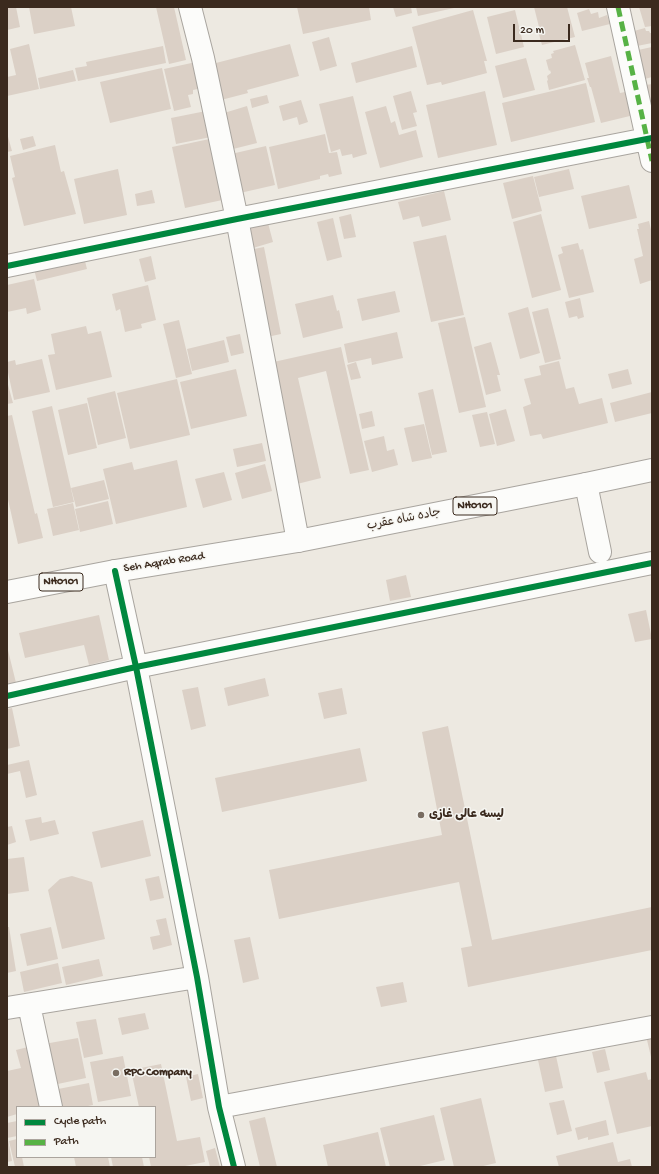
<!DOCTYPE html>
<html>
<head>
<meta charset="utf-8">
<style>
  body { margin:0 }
  #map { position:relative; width:659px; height:1174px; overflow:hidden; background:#ede9e1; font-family:"Gochi Hand",sans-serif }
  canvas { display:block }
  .frame { position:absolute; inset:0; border:8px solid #3b2a1e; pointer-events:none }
  .legend { position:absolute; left:16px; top:1106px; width:140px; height:52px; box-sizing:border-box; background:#f6f6f2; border:1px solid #aba49d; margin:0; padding:5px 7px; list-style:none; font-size:12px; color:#3b2a1e }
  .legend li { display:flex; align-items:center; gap:8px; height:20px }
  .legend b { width:20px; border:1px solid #aba49d }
  .scale { position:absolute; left:513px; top:24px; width:57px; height:18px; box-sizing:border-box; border:2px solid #3b2a1e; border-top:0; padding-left:5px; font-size:12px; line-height:14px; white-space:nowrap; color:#3b2a1e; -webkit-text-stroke:3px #f6f6f2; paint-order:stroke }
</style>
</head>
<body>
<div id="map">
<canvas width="659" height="1174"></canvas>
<div class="frame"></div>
<ul class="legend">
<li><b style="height:5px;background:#00873e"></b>Cycle path</li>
<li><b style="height:5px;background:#57b245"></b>Path</li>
</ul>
<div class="scale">20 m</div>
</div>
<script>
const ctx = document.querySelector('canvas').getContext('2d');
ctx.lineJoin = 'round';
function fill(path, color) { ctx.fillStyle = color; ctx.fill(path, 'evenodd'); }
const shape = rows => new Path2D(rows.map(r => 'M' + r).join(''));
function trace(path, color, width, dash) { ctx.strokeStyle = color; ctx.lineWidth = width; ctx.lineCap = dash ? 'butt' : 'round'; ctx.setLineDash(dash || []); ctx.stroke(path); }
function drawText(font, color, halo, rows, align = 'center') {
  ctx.font = font + ' "Gochi Hand","Playpen Sans Arabic",sans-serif'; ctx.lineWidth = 3; ctx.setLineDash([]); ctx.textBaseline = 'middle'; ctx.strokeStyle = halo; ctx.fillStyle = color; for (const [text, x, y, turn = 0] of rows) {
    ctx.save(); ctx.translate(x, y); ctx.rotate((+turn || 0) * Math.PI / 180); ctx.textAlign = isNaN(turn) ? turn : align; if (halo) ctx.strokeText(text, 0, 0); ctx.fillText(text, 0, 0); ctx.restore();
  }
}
const building = shape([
  [7,7,16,7,20,27,7,30],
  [29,7,71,7,75,26,34,34],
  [156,7,174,7,186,60,169,64],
  [297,7,369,7,371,20,303,34],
  [393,7,411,7,412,13,396,17],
  [416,7,454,7,454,8,418,16],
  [534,7,567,7,575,37,542,45,538,31,540,31],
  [639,7,652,7,652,26,645,27],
  [589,9,591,14,598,12,599,18,607,15,610,24,582,31,577,13],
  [473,10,487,61,484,61,487,73,442,85,441,82,427,85,412,27],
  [515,10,524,47,496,54,487,17],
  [645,28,646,31,649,31,650,33,652,33,652,43,637,46,634,31],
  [329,37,337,66,320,71,312,42],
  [29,44,39,89,7,96,7,77,16,75,10,49],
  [290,44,299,76,247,90,248,93,221,100,212,64],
  [575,45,585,80,549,90,547,81,548,80,547,76,551,73,550,70,549,71,546,60,552,58,551,54,554,53,553,51],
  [163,46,166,63,78,81,75,68,87,66,86,62],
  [412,46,417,67,356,83,351,63],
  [652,47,652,77,645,79,638,50],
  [611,56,620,93,625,92,627,101,630,100,634,115,601,123,591,87,590,87,587,78,589,78,585,63],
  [526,58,535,90,503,98,495,66],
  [196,62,202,88,193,90,193,94,188,95,191,107,174,111,164,69],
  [162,68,171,109,110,123,100,82],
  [73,70,76,81,40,89,38,78],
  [586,83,595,122,511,142,502,103],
  [652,84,652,107,651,107,646,85],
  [411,91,417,112,413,113,417,126,402,130,393,96],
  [485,91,497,145,438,158,426,105],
  [267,95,269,103,252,108,250,99],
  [353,96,367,154,353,158,352,154,342,156,340,149,331,152,319,104],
  [301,100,308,122,299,125,297,117,283,121,279,106],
  [247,106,257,143,233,149,224,113],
  [386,106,391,123,395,121,399,135,416,130,423,157,380,168,365,112],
  [206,111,211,137,176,144,171,118],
  [7,133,12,151,7,152],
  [325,134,329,153,337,152,342,174,329,177,328,174,320,176,320,179,278,189,269,147],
  [33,136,36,146,23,150,20,139],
  [214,138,227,199,185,208,172,147],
  [55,145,61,172,64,171,76,214,24,226,12,178,15,177,10,156],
  [266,146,275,185,240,193,231,154],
  [118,169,127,215,84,224,74,179],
  [569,169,574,189,539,197,534,177],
  [533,176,542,211,512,219,503,183],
  [629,185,637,218,589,229,581,196],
  [152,190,155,203,137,206,135,194],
  [444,191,451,220,422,227,419,216,403,220,398,202],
  [351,214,356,237,344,239,339,217],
  [541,214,561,290,532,298,513,222],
  [333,218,342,257,327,261,317,222],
  [649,221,652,234,652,280,640,284,634,259,643,256,637,229,639,229,638,224],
  [268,223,273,242,253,248,248,228],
  [446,235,464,315,431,322,413,242],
  [578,243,580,250,583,249,594,292,569,298,558,255,563,253,561,247],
  [264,247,281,334,267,337,249,250],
  [151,256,156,279,145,282,139,259],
  [84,257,87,269,37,281,34,269],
  [34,279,41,310,27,314,26,308,7,312,7,285],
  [148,285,156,320,141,324,142,328,125,332,120,309,116,311,112,294],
  [395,291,400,312,362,321,357,299],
  [333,295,337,311,339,310,343,328,303,338,295,304],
  [580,298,584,317,578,319,577,316,569,318,565,302],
  [528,307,540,353,520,359,508,313],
  [548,308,561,359,545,363,532,312],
  [465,317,486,407,459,413,438,323],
  [179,320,192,374,176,378,163,324],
  [86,326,88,334,101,331,112,377,56,390,48,355,55,354,51,334],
  [397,332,403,358,372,365,371,358,348,363,344,344],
  [240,334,244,353,231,356,226,337],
  [224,340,229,362,192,371,187,349],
  [491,342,500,375,497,375,501,391,486,395,474,347],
  [341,347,369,470,350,474,326,371,298,378,321,478,297,484,269,363],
  [42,359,50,392,14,400,7,368,7,362,15,360,16,365],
  [559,361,566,389,574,387,579,404,602,398,608,423,543,439,541,434,530,436,523,407,531,404,524,379,541,375,539,366],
  [356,362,361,378,351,380,347,365],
  [236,369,247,416,191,429,180,382],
  [628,369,632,384,612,389,608,374],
  [177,379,190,435,130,449,117,393],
  [7,381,13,403,7,404],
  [433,389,447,452,432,455,418,393],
  [115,391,126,438,98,445,87,398],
  [652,392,652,413,615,422,610,403],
  [87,403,97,448,68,455,58,410],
  [52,406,74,502,53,507,32,411],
  [506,409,515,441,497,446,489,414],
  [372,411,375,426,362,429,359,414],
  [487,412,495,444,480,447,472,415],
  [12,415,35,514,37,513,43,538,18,544,7,495,7,416],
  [424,424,432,458,412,462,404,428],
  [384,436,387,451,394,449,398,465,372,472,364,441],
  [262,443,266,461,237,467,233,449],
  [177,460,187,507,116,524,103,469,132,462,134,470],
  [265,464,272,491,242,499,235,473],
  [224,472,232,500,203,508,195,479],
  [104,480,109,499,76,507,71,488],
  [108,501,113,524,80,532,75,509],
  [73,503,79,530,53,536,47,509],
  [406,575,411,597,390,601,386,580],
  [646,610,652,639,635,642,628,614],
  [99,615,109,660,89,665,84,645,25,658,19,633],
  [7,646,17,687,7,690],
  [265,678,269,696,228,706,224,688],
  [198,687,206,726,191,730,182,690],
  [342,688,347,714,324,719,318,693],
  [12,708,20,746,7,749,7,709],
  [448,726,492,940,652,907,652,950,468,987,461,948,472,946,459,882,279,919,269,870,442,835,422,732],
  [360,748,367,781,222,812,215,778],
  [29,760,37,795,26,798,20,771,7,774,7,765],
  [41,817,42,823,55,820,59,834,30,841,25,820],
  [143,820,151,856,101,868,92,832],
  [12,826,16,842,7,845,7,827],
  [24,857,29,891,7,894,7,859],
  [72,876,92,882,105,939,62,949,48,890,60,879],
  [159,876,164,898,150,901,145,879],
  [166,918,172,945,153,950,150,937,160,935,156,920],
  [7,927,9,927,16,971,7,973],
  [51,927,58,959,27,966,20,934],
  [250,937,259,979,243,983,234,940],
  [99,959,103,976,66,985,62,967],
  [58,963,62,983,24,992,20,972],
  [403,982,407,1002,381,1007,376,987],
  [145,1013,149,1029,122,1035,118,1018],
  [96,1019,103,1054,84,1058,76,1022],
  [78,1038,86,1078,53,1085,44,1044],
  [652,1039,652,1057,651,1057,647,1040],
  [32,1046,44,1107,17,1107,17,1114,7,1117,7,1071,21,1068,16,1050],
  [605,1049,610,1070,597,1073,592,1052],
  [123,1056,131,1096,98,1102,90,1062],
  [556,1056,563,1088,545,1092,538,1060],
  [161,1064,177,1141,200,1137,205,1162,180,1167,151,1167,149,1157,155,1157,155,1107,139,1107,131,1070],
  [646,1072,648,1080,652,1079,652,1126,617,1134,604,1082],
  [198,1074,203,1098,191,1101,186,1077],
  [89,1083,93,1105,83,1107,56,1107,53,1090],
  [481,1098,496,1163,479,1167,454,1167,440,1108],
  [564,1100,572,1131,557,1135,549,1103],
  [434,1115,445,1160,416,1167,390,1167,380,1128],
  [265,1117,277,1167,260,1167,249,1121],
  [606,1120,609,1135,588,1140,588,1137,578,1140,575,1128],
  [17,1121,17,1136,7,1138,7,1123],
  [378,1132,386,1167,328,1167,323,1145],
  [8,1139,12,1161,7,1162,7,1140],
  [17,1139,17,1157,22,1157,24,1167,15,1167,9,1141],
  [613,1142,618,1162,630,1159,632,1167,559,1167,556,1156],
  [215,1148,220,1167,210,1167,206,1151],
  [74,1157,108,1157,110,1167,76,1167],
  [111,1157,142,1157,144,1167,113,1167]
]);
const minor = shape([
  [190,7,203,58,237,219,298,541],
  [618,7,652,161],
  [7,266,237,219,652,138],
  [586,484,600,552],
  [115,571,136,667,197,977,219,1107,234,1167],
  [7,696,136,667,652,563],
  [29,1005,51,1107],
  [7,1008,197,977],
  [219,1107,652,1027]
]);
const highway = shape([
  [7,592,115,571,298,541,586,484,652,470]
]);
const quiet = shape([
  [618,7,652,161]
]);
const cycleway = shape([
  [7,266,237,219,652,138],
  [115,571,136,667,197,977,219,1107,234,1167],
  [7,696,136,667,652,563]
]);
const markers = [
  [421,815,4,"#796d62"],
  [116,1073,4,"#796d62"]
];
const shields = [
  [475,506,44],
  [61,582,44]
];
const shieldNames = [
  ["NH0101",475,506],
  ["NH0101",61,582]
];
const streetNames = [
  ["جاده شاه عقرب",404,520,-11],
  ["Seh Aqrab Road",164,563,-9]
];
const poiNames = [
  ["لیسه عالی غازی",429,815],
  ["RPC Company",124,1073]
];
fill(building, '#dbd0c6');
trace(minor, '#a9a59f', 24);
trace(highway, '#a9a59f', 24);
trace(minor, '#fcfcfa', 22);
trace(highway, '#fcfcfa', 22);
trace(quiet, '#57b245', 5, [10, 5]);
trace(cycleway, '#00873e', 6);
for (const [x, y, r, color] of markers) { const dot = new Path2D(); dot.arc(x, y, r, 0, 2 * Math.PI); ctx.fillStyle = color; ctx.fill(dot); trace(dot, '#f6f6f2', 1.5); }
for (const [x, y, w] of shields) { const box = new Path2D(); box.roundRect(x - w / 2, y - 9, w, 18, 3); ctx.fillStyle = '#f6f6f2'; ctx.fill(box); trace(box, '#3b2a1e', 1); }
drawText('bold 11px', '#3b2a1e', null, shieldNames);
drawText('12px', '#3b2a1e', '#f6f6f2', streetNames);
drawText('bold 12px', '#3b2a1e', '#f6f6f2', poiNames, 'left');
</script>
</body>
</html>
